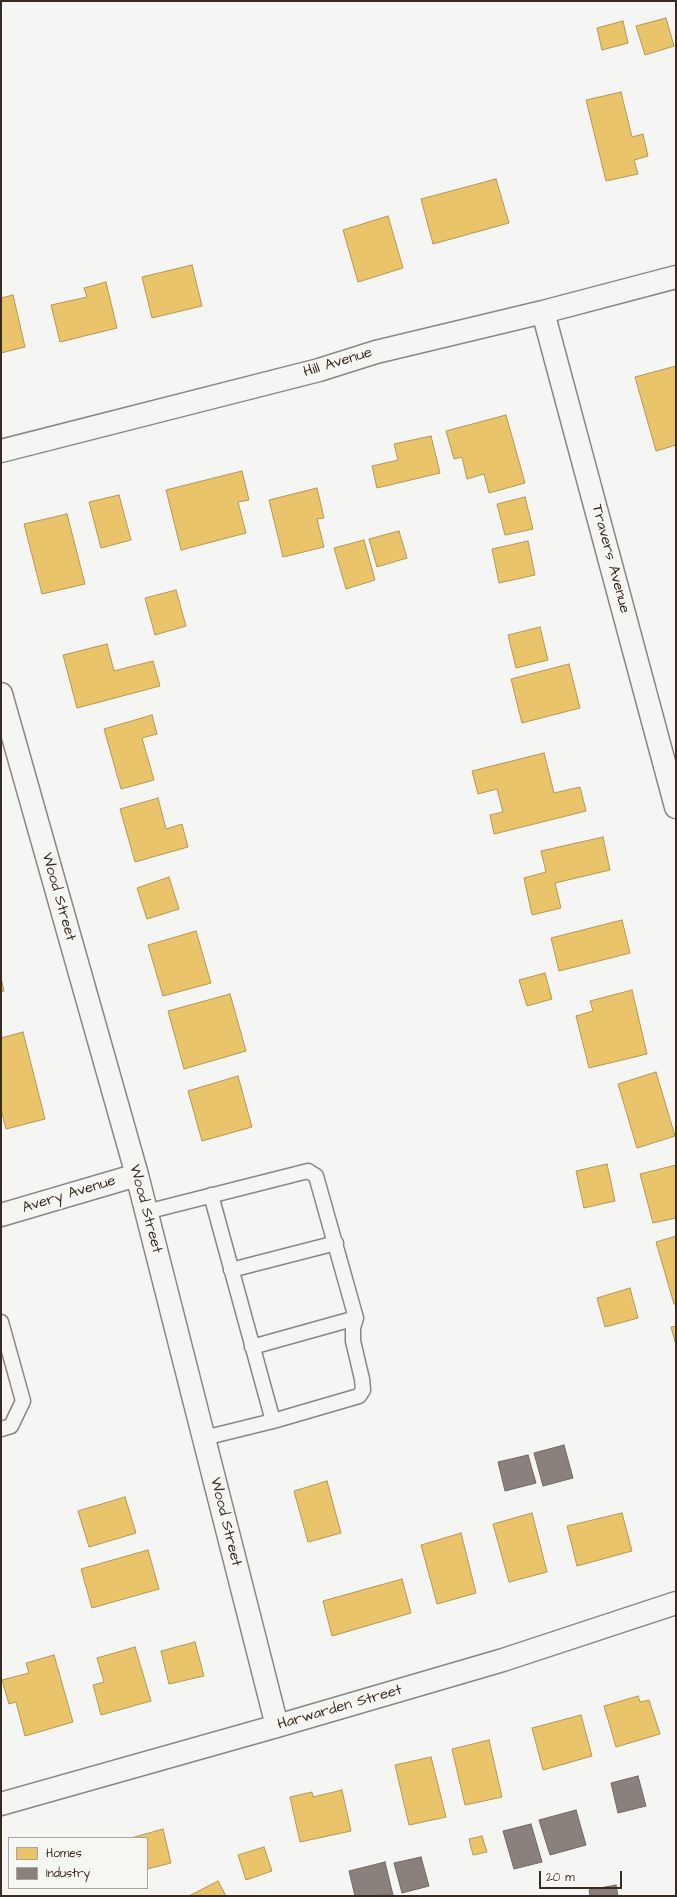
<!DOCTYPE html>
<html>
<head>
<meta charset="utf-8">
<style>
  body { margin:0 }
  #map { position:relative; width:677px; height:1897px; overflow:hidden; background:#f5f5f3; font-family:"Architects Daughter",sans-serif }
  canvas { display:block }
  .frame { position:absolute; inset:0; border:2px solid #3b2a1e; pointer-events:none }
  .legend { position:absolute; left:8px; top:1837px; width:140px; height:52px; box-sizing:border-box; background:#f6f6f2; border:1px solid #aba49d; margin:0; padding:5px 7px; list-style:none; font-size:12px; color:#3b2a1e }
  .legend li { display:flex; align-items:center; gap:8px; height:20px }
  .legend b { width:20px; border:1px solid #aba49d }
  .scale { position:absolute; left:539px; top:1871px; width:83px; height:18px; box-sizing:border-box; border:2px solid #3b2a1e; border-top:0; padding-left:5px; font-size:12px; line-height:14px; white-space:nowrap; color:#3b2a1e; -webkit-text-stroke:3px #f6f6f2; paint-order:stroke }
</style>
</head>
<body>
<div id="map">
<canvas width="677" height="1897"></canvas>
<div class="frame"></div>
<ul class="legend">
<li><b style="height:11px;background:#e9c46a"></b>Homes</li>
<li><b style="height:11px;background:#8a817c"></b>Industry</li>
</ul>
<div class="scale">20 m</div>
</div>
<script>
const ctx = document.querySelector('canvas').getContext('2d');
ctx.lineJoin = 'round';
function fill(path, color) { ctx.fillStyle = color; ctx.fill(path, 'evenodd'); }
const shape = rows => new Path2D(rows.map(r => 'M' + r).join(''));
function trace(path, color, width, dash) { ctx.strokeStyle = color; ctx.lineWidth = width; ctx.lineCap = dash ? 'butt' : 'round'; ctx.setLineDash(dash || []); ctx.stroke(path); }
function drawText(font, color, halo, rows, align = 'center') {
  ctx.font = font + ' "Architects Daughter",sans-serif'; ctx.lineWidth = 4; ctx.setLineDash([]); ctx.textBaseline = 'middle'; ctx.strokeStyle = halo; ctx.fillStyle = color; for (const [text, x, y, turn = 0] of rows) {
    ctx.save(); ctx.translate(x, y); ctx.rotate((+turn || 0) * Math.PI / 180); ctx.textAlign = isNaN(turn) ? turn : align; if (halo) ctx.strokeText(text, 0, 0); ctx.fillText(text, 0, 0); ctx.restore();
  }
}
const homes = shape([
  [666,18,674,46,645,55,636,26,666,18],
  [623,21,628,43,602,50,597,28,623,21],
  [621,92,632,137,643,134,648,156,634,160,638,174,606,181,586,100,621,92],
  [496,179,509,223,433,244,421,199,496,179],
  [388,216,403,268,358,282,343,230,388,216],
  [192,265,202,306,152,318,142,277,192,265],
  [106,282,117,328,60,342,51,305,87,297,84,288,106,282],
  [13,295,25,347,1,353,1,298,13,295],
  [676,366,676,445,656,451,635,377,676,366],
  [506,415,525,483,489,493,484,474,467,479,462,457,454,459,446,431,506,415],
  [431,436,440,473,377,488,372,466,398,460,394,444,431,436],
  [242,471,249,500,238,502,246,533,181,550,166,490,242,471],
  [317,488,324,518,317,519,324,547,283,557,269,500,317,488],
  [119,495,131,540,101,548,89,502,119,495],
  [525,497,533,529,505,535,497,504,525,497],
  [67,514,85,584,42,594,24,524,67,514],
  [399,531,407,558,377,567,369,539,399,531],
  [364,540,375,580,346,589,334,548,364,540],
  [528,541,535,575,499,583,492,549,528,541],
  [176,590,186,626,155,635,145,598,176,590],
  [540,627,548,660,516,668,508,635,540,627],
  [107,644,114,671,153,661,160,686,77,708,63,655,107,644],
  [569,664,580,708,522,723,511,679,569,664],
  [152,715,157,734,142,738,154,780,121,789,104,729,152,715],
  [544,753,554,793,580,787,586,811,494,834,490,815,503,812,497,789,478,794,472,771,544,753],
  [158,798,166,829,182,824,188,847,135,862,120,809,158,798],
  [603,837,610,870,555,883,561,908,532,915,524,878,546,872,541,851,603,837],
  [169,877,179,909,147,919,137,888,169,877],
  [622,920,630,953,559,971,551,938,622,920],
  [196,931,211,983,163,996,148,945,196,931],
  [545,973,552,999,527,1006,519,980,545,973],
  [1,978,4,991,1,992,1,978],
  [632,990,647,1054,589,1068,576,1016,593,1011,590,1001,632,990],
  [230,994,246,1051,184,1069,168,1011,230,994],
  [23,1032,45,1119,6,1129,1,1109,1,1038,23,1032],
  [656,1072,675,1136,637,1148,618,1084,656,1072],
  [238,1076,252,1127,202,1141,188,1091,238,1076],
  [607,1164,615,1201,584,1208,576,1171,607,1164],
  [676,1165,676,1218,653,1223,640,1174,676,1165],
  [676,1236,676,1304,674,1304,656,1242,676,1236],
  [630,1288,638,1318,605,1327,597,1298,630,1288],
  [676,1326,676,1345,671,1327,676,1326],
  [327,1481,341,1533,308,1542,294,1491,327,1481],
  [125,1497,136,1533,89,1547,78,1511,125,1497],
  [532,1513,547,1572,509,1582,493,1524,532,1513],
  [622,1513,632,1551,577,1566,567,1526,622,1513],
  [461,1533,476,1593,437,1604,421,1545,461,1533],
  [148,1550,159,1589,92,1608,81,1569,148,1550],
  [402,1579,411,1613,332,1636,323,1601,402,1579],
  [195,1642,204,1676,169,1684,161,1651,195,1642],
  [135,1647,151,1701,101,1715,93,1685,104,1682,97,1658,135,1647],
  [54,1655,73,1722,25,1736,16,1702,9,1704,2,1680,29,1673,26,1663,54,1655],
  [638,1696,640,1702,649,1700,660,1734,616,1747,604,1706,638,1696],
  [581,1715,592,1756,543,1770,532,1728,581,1715],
  [489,1740,502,1797,465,1805,452,1749,489,1740],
  [431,1757,446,1817,409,1825,395,1765,431,1757],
  [342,1790,351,1831,300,1842,290,1797,312,1792,313,1797,342,1790],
  [163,1829,171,1863,147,1869,147,1838,131,1838,163,1829],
  [482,1836,487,1852,473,1855,469,1839,482,1836],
  [264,1847,272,1871,246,1880,238,1855,264,1847],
  [218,1881,226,1896,189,1896,218,1881]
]);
const industry = shape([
  [564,1445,573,1478,543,1486,534,1453,564,1445],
  [528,1455,536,1483,505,1491,498,1462,528,1455],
  [638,1776,646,1806,618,1813,611,1783,638,1776],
  [576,1810,586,1845,550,1855,539,1820,576,1810],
  [531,1824,542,1862,514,1869,503,1831,531,1824],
  [421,1857,429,1886,402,1893,394,1863,421,1857],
  [385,1862,393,1895,355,1896,349,1871,385,1862],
  [616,1885,618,1896,590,1896,589,1890,616,1885]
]);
const lane = shape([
  [211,1195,273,1421],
  [146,1212,308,1171,316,1176,356,1318,353,1328,353,1341,362,1379,363,1390,359,1396,273,1421,204,1438],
  [231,1270,336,1243],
  [1,1322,23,1401,11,1426,1,1429],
  [252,1347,356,1318]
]);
const street = shape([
  [543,312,676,807],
  [1,451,319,370,376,352,543,312,676,277],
  [1,694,137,1175,277,1726],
  [1,1215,137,1175],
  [1,1804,277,1726,503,1660,676,1603]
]);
const streetNames = [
  ["Hill Avenue",338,363,-17],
  ["Travers Avenue",610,559,75],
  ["Wood Street",58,897,74],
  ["Avery Avenue",69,1195,-17],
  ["Wood Street",145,1209,75],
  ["Wood Street",225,1522,76],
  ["Harwarden Street",340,1708,-16]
];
fill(homes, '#e9c46a');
trace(homes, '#b59653', 1);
fill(industry, '#8a817c');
trace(industry, '#726760', 1);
trace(lane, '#8a8683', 17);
trace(street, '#8a8683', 25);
trace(lane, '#f5f5f3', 14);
trace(street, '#f5f5f3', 22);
drawText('15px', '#3b2a1e', '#f6f6f2', streetNames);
</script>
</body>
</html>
